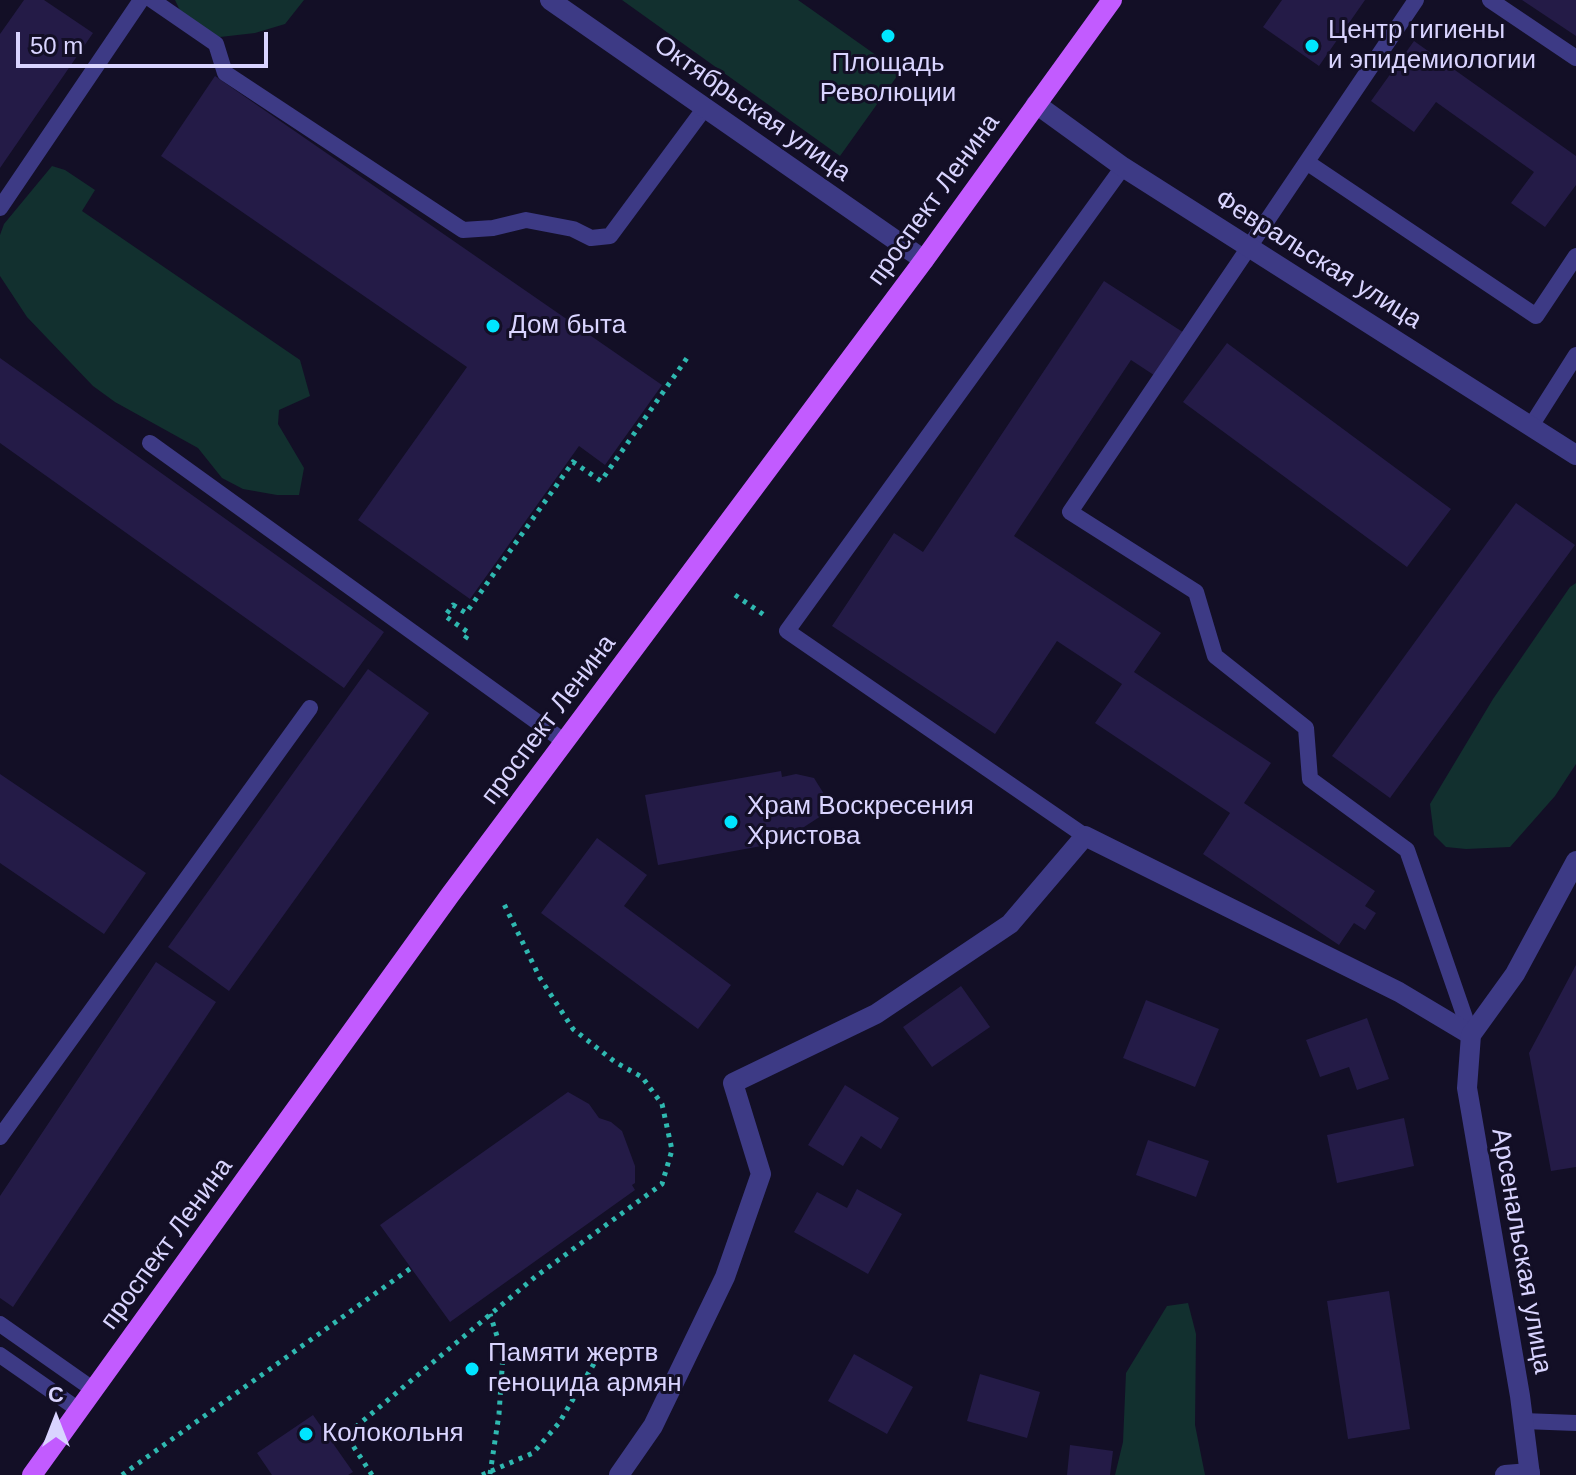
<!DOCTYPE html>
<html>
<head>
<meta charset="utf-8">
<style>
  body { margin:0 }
  #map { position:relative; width:1576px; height:1475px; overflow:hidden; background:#130f26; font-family:Arial,sans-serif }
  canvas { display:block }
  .north { position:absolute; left:16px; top:1379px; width:80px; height:80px; -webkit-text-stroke:6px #130f26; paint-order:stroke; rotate:0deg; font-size:22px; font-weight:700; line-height:32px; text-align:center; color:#d9d4ff }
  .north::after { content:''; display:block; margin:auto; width:28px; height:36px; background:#d9d4ff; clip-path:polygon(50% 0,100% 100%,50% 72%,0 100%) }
  .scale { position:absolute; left:16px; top:32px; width:252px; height:36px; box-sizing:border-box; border:4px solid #d9d4ff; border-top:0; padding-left:10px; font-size:24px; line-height:28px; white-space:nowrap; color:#d9d4ff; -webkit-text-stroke:6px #130f26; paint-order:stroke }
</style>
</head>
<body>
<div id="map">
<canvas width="1576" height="1475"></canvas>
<div class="north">С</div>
<div class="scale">50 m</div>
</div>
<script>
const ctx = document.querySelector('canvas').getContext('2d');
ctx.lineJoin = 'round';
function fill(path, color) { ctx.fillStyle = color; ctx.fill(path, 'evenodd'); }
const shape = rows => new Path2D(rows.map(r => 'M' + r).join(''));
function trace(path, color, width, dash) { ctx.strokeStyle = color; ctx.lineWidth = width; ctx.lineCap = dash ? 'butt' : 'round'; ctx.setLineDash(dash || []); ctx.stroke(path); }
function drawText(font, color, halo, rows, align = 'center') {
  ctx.font = font + ' Arial,sans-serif'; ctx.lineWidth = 6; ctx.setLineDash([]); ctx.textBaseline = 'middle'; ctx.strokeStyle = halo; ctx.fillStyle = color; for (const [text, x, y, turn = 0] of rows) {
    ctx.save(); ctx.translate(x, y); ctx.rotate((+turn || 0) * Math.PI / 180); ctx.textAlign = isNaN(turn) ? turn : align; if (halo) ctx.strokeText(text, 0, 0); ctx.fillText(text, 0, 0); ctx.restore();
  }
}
const green = shape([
  [175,0,304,0,285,24,255,33,220,37,186,23],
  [622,0,798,0,900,72,840,156],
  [52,166,65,170,95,190,82,211,300,360,310,396,279,410,278,424,304,468,299,495,277,495,243,489,222,478,198,448,115,402,93,386,27,317,0,276,0,235,4,224],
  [1576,583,1576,764,1555,796,1510,847,1466,849,1446,847,1434,835,1430,804,1493,699,1570,587],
  [1188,1303,1196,1334,1195,1425,1205,1475,1115,1475,1123,1442,1126,1373,1167,1306]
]);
const building = shape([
  [24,0,44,0,93,33,0,168,0,34],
  [1282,0,1365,0,1319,66,1263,27],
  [1522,0,1576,0,1576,36],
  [1414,41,1576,156,1576,185,1545,227,1511,203,1534,172,1436,102,1414,132,1371,101],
  [215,76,662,385,605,465,579,446,470,599,358,520,467,367,161,156],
  [1104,281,1195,340,1166,383,1131,360,1014,536,1161,633,1134,672,1271,763,1244,803,1375,891,1365,906,1376,913,1365,930,1354,923,1339,945,1203,854,1230,813,1095,723,1122,684,1057,641,995,734,832,626,894,533,923,552],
  [1227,343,1451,509,1407,567,1183,402],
  [0,358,384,632,344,688,0,443],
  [1516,503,1575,545,1390,798,1332,756],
  [368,669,429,713,229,991,168,947],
  [781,771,782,777,796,774,814,778,824,794,821,816,804,827,792,832,794,840,658,865,645,795],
  [0,774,146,873,104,934,0,863],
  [597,838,647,875,624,906,731,985,698,1029,541,913],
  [156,962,216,1002,13,1307,0,1298,0,1196],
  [1576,965,1576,1167,1551,1171,1529,1053],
  [961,986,990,1027,932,1067,903,1027],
  [1146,1000,1219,1029,1195,1087,1123,1058],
  [1367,1018,1389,1079,1357,1090,1349,1067,1320,1077,1306,1040],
  [845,1085,899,1118,881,1149,861,1136,843,1166,808,1145],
  [568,1092,589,1104,599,1118,611,1122,622,1131,635,1166,635,1183,632,1185,635,1190,450,1322,380,1225],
  [1404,1118,1414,1166,1337,1183,1327,1135],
  [1148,1140,1209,1161,1196,1197,1136,1175],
  [857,1189,902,1214,868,1274,794,1232,817,1192,847,1208],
  [1389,1291,1410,1429,1348,1439,1327,1301],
  [854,1354,913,1387,887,1434,828,1401],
  [980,1374,1040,1392,1027,1438,967,1421],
  [313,1415,353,1472,348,1475,272,1475,257,1453],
  [1070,1445,1113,1451,1110,1475,1067,1475]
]);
const path = shape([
  [735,595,767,617],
  [465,639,469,633,445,616,453,605,466,613,573,462,601,481,687,358],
  [490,1474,499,1414,503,1355,490,1314],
  [122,1475,411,1268],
  [372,1475,346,1435,535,1277,662,1184,672,1150,662,1104,642,1077,615,1062,573,1029,540,978,503,902],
  [482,1475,533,1453,559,1423,605,1345]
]);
const service = shape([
  [152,0,216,44,225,73,463,230,493,228,526,220,573,229,591,238,610,236,704,109],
  [1416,0,1070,512,1196,592,1215,656,1306,728,1310,779,1407,850,1471,1035],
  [1490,0,1576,58],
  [1308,163,1536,316,1576,256],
  [0,208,141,0],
  [1531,426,1576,355],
  [150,443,565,742],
  [1085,836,787,631,1123,167],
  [0,1137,310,708],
  [0,1324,94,1390],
  [0,1355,79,1410],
  [1523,1421,1576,1423]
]);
const minor = shape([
  [550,0,924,260],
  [619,1475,653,1426,725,1277,761,1174,733,1083,876,1014,1010,924,1085,836,1399,992,1471,1035],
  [1505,1475,1530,1473]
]);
const tertiary = shape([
  [1036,104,1123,167,1576,455],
  [1530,1475,1520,1396,1467,1088,1471,1035,1515,974,1576,861]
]);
const primary = shape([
  [32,1475,450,895,924,260,1112,0]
]);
const markers = [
  [888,36,8,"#00e5ff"],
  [1312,46,8,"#00e5ff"],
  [493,326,8,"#00e5ff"],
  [731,822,8,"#00e5ff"],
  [472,1369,8,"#00e5ff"],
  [306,1434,8,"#00e5ff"]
];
const poiNames = [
  ["Центр гигиены",1328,31],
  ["и эпидемиологии",1328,61],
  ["Площадь",888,64,"center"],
  ["Революции",888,94,"center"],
  ["Дом быта",509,326],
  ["Храм Воскресения",747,807],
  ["Христова",747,837],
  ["Памяти жертв",488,1354],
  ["геноцида армян",488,1384],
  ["Колокольня",322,1434]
];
const streetNames = [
  ["Октябрьская улица",752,109,35],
  ["проспект Ленина",934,200,-54],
  ["Февральская улица",1318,260,32],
  ["проспект Ленина",549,720,-53],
  ["проспект Ленина",167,1244,-54],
  ["Арсенальская улица",1521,1251,80]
];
fill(green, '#12302f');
fill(building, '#241b47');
trace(path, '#2fb8b0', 5, [4, 6]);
trace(service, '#3d3a85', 16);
trace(minor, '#3d3a85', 20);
trace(tertiary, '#3d3a85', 20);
trace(primary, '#c25bff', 20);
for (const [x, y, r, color] of markers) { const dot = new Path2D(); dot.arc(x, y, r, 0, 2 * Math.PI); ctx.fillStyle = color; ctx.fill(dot); trace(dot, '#130f26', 3); }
drawText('26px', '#d9d4ff', '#130f26', poiNames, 'left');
drawText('26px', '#d9d4ff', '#130f26', streetNames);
</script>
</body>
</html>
